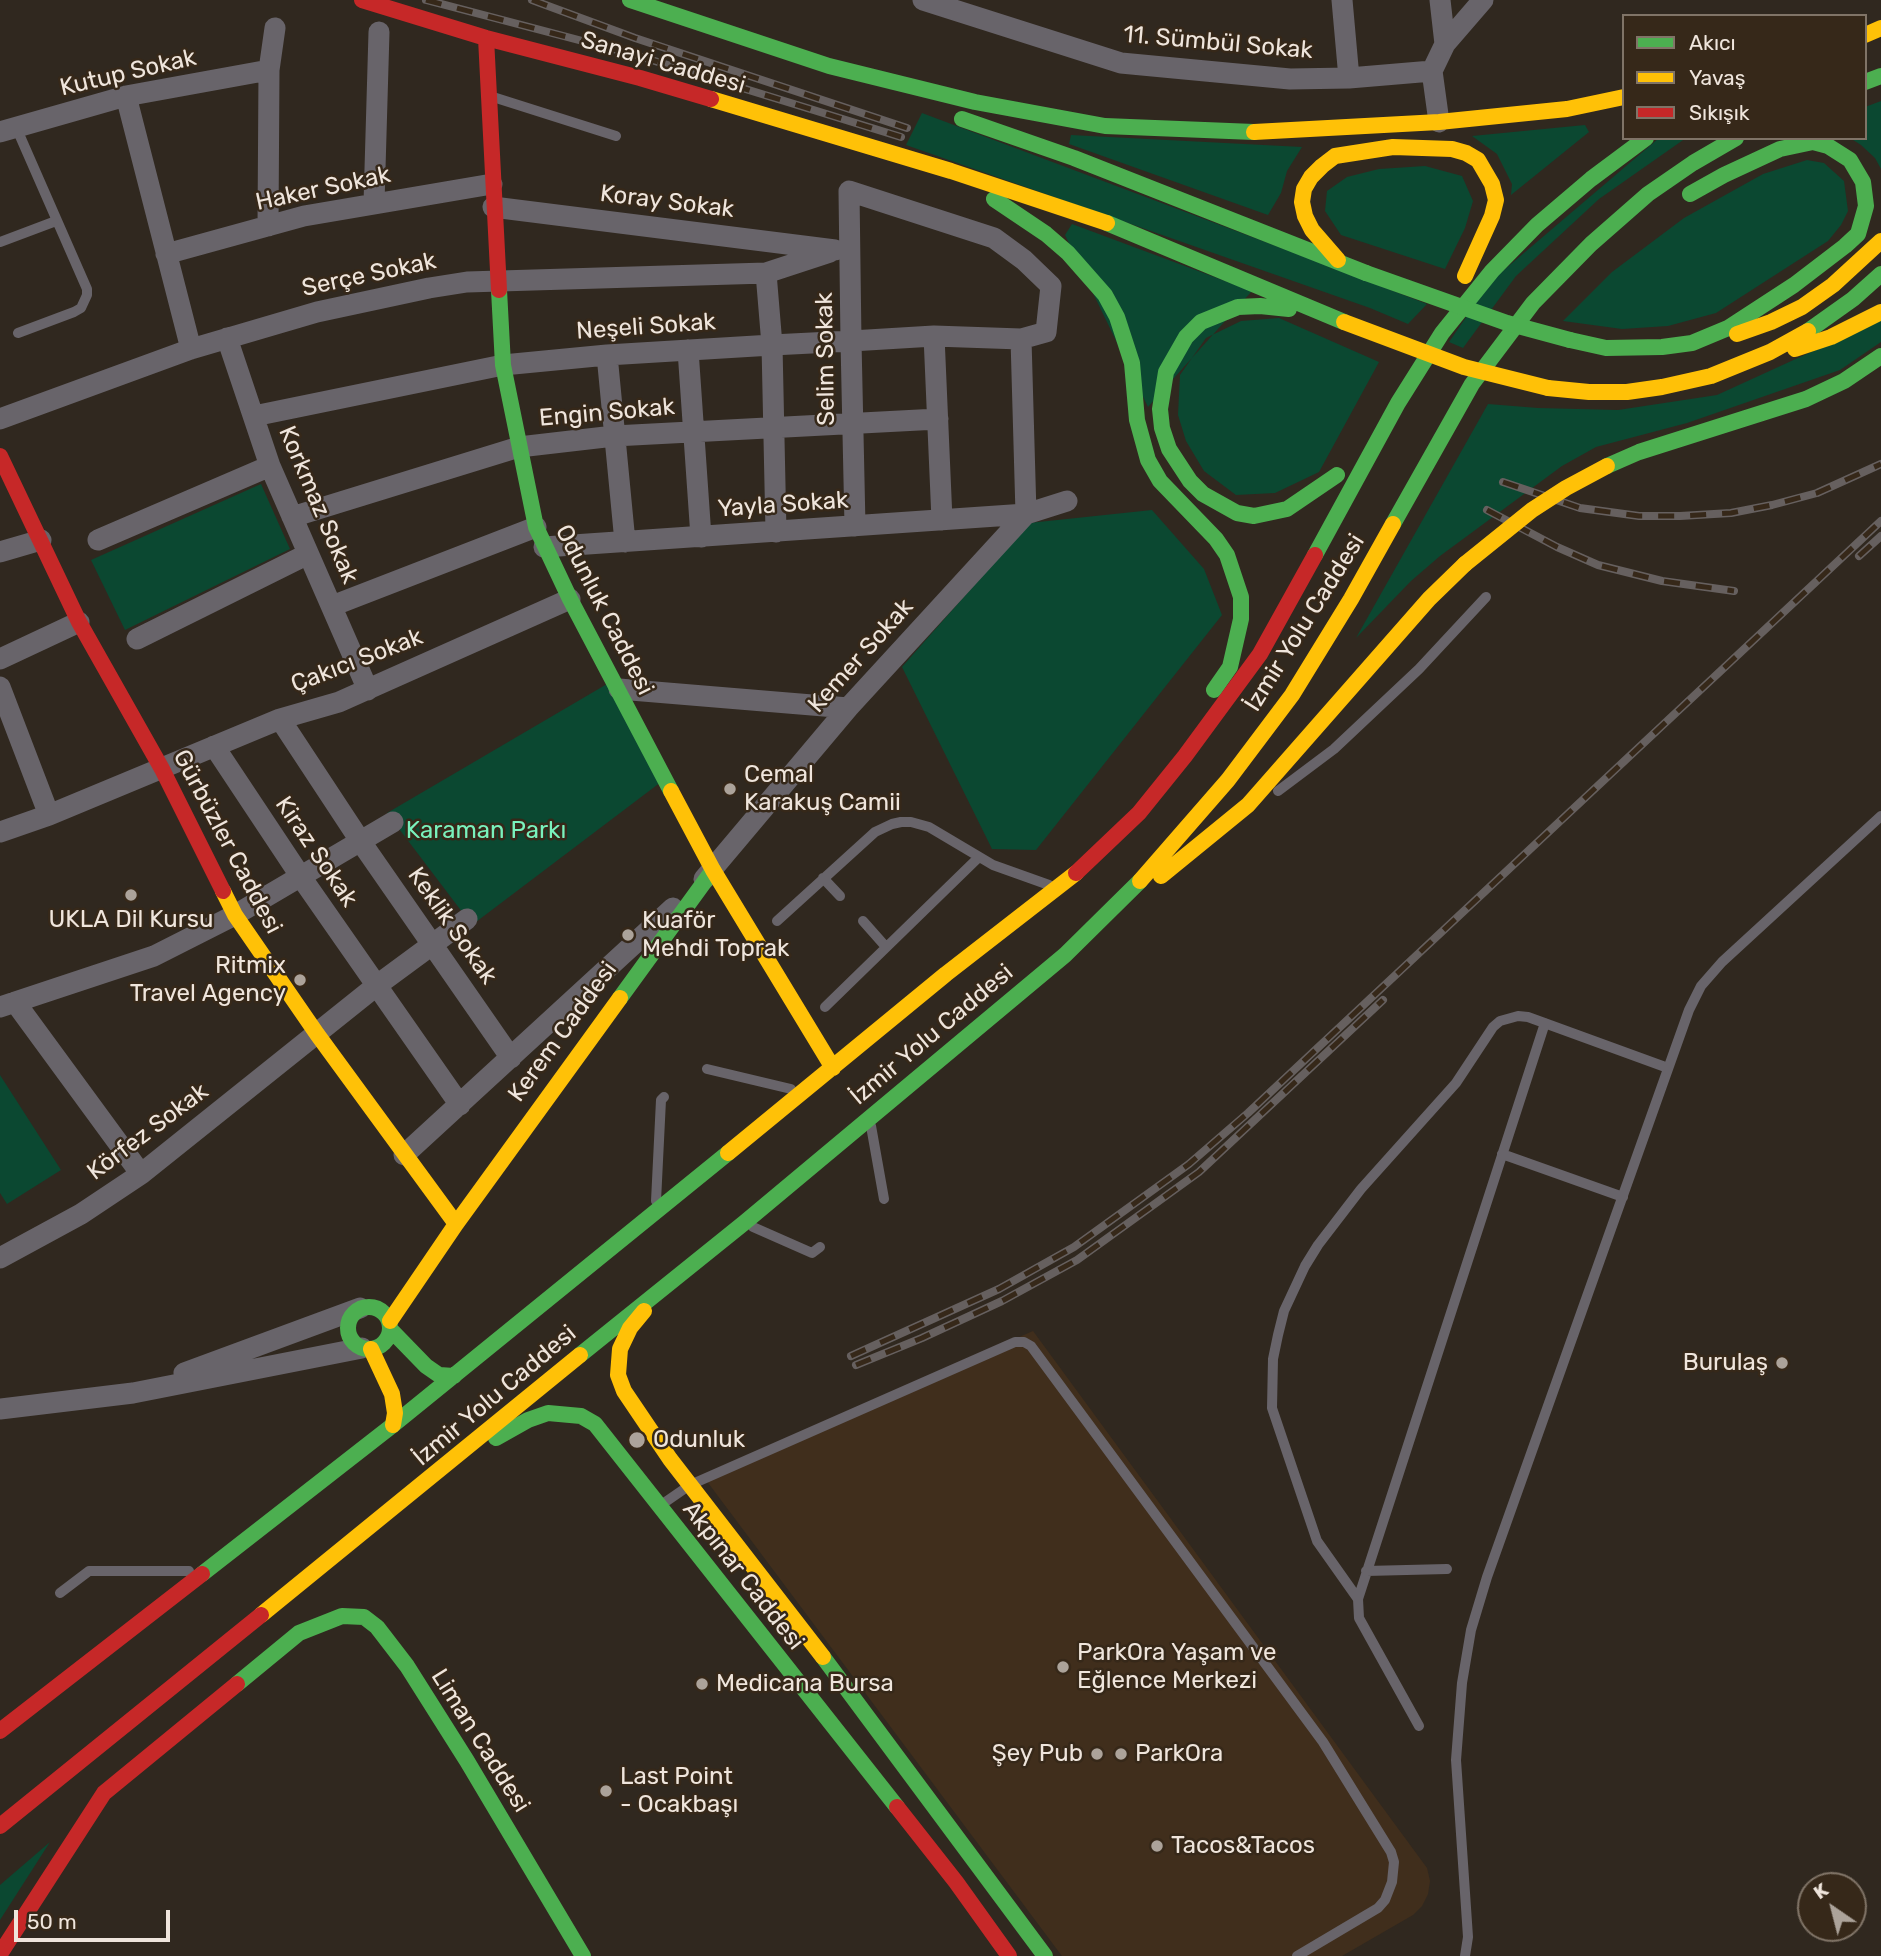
<!DOCTYPE html>
<html>
<head>
<meta charset="utf-8">
<style>
  body { margin:0 }
  #map { position:relative; width:1881px; height:1956px; overflow:hidden; background:#30281f; font-family:Rubik,sans-serif }
  canvas { display:block }
  .legend { position:absolute; left:1622px; top:14px; width:245px; height:126px; box-sizing:border-box; background:#362819; border:2px solid #807467; margin:0; padding:9px 12px; list-style:none; font-size:21px; color:#efe5dc }
  .legend li { display:flex; align-items:center; gap:14px; height:35px }
  .legend b { width:35px; border:2px solid #807467 }
  .north { position:absolute; left:1797px; top:1872px; width:70px; height:70px; box-sizing:border-box; background:#362819; border:2px solid #807467; border-radius:50%; rotate:325deg; font-size:19px; font-weight:700; line-height:28px; text-align:center; color:#efe5dc }
  .north::after { content:''; display:block; margin:auto; width:24px; height:32px; background:#aca39a; clip-path:polygon(50% 0,100% 100%,50% 72%,0 100%) }
  .scale { position:absolute; left:14px; top:1910px; width:156px; height:32px; box-sizing:border-box; border:4px solid #efe5dc; border-top:0; padding-left:9px; font-size:21px; line-height:24px; white-space:nowrap; color:#efe5dc; -webkit-text-stroke:5px #362819; paint-order:stroke }
</style>
</head>
<body>
<div id="map">
<canvas width="1881" height="1956"></canvas>
<ul class="legend">
<li><b style="height:9px;background:#4caf50"></b>Akıcı</li>
<li><b style="height:9px;background:#ffc107"></b>Yavaş</li>
<li><b style="height:9px;background:#c62828"></b>Sıkışık</li>
</ul>
<div class="north">K</div>
<div class="scale">50 m</div>
</div>
<script>
const ctx = document.querySelector('canvas').getContext('2d');
ctx.lineJoin = 'round';
function fill(path, color) { ctx.fillStyle = color; ctx.fill(path, 'evenodd'); }
const shape = rows => new Path2D(rows.map(r => 'M' + r).join(''));
function trace(path, color, width, dash) { ctx.strokeStyle = color; ctx.lineWidth = width; ctx.lineCap = dash ? 'butt' : 'round'; ctx.setLineDash(dash || []); ctx.stroke(path); }
function drawText(font, color, halo, rows, align = 'center') {
  ctx.font = font + ' Rubik,sans-serif'; ctx.lineWidth = 5; ctx.setLineDash([]); ctx.textBaseline = 'middle'; ctx.strokeStyle = halo; ctx.fillStyle = color; for (const [text, x, y, turn = 0] of rows) {
    ctx.save(); ctx.translate(x, y); ctx.rotate((+turn || 0) * Math.PI / 180); ctx.textAlign = isNaN(turn) ? turn : align; if (halo) ctx.strokeText(text, 0, 0); ctx.fillText(text, 0, 0); ctx.restore();
  }
}
const built = shape([
  [1033,1331,1427,1868,1430,1881,1428,1894,1422,1906,1413,1915,1342,1956,1062,1956,703,1476]
]);
const green = shape([
  [1881,101,1881,169,1875,158,1861,145,1850,138,1865,138,1865,107],
  [922,113,1316,261,1427,304,1408,324,1370,308,906,145],
  [1585,125,1589,132,1511,195,1512,184,1497,154,1472,136],
  [1071,135,1302,147,1287,171,1281,193,1268,215,1069,144],
  [1659,138,1686,138,1599,199,1516,276,1463,348,1449,342,1491,281],
  [1807,160,1824,163,1844,181,1848,211,1841,225,1828,241,1716,313,1668,326,1622,329,1563,321,1612,272,1684,218,1763,174],
  [1425,166,1462,176,1473,201,1465,228,1445,269,1341,235,1325,211,1327,191,1347,177,1379,169],
  [1072,224,1252,291,1148,407,1065,235],
  [1279,318,1379,362,1319,472,1275,493,1236,495,1204,471,1186,441,1178,415,1180,375,1206,338,1241,321],
  [1881,320,1881,342,1840,370,1687,423,1596,447,1562,466,1440,556,1411,581,1356,638,1488,404,1538,408,1618,410,1717,395],
  [261,484,290,549,125,630,91,560],
  [1152,510,1204,569,1222,615,1036,850,992,849,902,667,1029,523],
  [607,684,661,782,472,925,387,813],
  [0,1075,61,1170,7,1204,0,1193],
  [50,1842,0,1920,0,1885]
]);
const lane = shape([
  [493,97,616,136],
  [16,127,87,289,87,295,81,308,74,312,18,333],
  [0,242,56,221],
  [1278,791,1334,749,1419,669,1486,597],
  [823,878,840,896],
  [777,921,875,832,892,824,901,822,911,822,929,827,993,865,1049,885],
  [863,921,886,947],
  [825,1007,979,857],
  [707,1069,791,1089],
  [871,1126,884,1199],
  [1502,1154,1623,1197],
  [656,1201,661,1100,664,1097],
  [753,1227,812,1253,820,1247],
  [661,1505,690,1485,1015,1342,1024,1342,1031,1346,1323,1742,1391,1852,1394,1862,1392,1882,1385,1900,1378,1908,1297,1956],
  [1366,1571,1447,1569],
  [60,1593,89,1571,189,1571],
  [1358,1599,1317,1541,1272,1408,1273,1359,1278,1335,1284,1311,1305,1266,1318,1245,1361,1189,1456,1083,1493,1027,1500,1021,1518,1016,1528,1017,1668,1068],
  [1419,1726,1359,1618,1358,1599,1545,1023],
  [1465,1956,1468,1937,1456,1760,1462,1683,1471,1630,1487,1577,1689,1010,1701,986,1722,962,1881,816]
]);
const street = shape([
  [923,0,1121,63,1290,79,1349,78,1432,71],
  [1342,0,1349,78],
  [1440,0,1445,44],
  [126,96,191,349],
  [1439,122,1432,71,1445,44,1483,0],
  [0,132,126,96,269,70],
  [374,203,379,32],
  [493,207,835,250],
  [268,226,269,70,275,28],
  [166,254,304,216,492,184],
  [934,336,942,520],
  [227,338,270,466,368,690],
  [688,350,701,537],
  [607,355,625,542],
  [254,416,503,365,607,355,772,345,851,341,934,336,1021,339,1046,332,1051,286,1024,260,994,238,849,191,851,341,855,526],
  [0,419,191,349,317,312,429,288,467,282,766,273],
  [292,517,519,447,614,436,938,419],
  [776,532,772,345,766,273,830,252],
  [98,540,270,466],
  [544,547,1026,514,1021,339],
  [0,552,41,540],
  [332,606,536,527],
  [137,639,308,554],
  [0,659,79,622],
  [0,687,49,815],
  [619,689,848,708],
  [280,719,361,842,511,1058],
  [214,746,301,877,460,1105],
  [0,832,49,815,280,719,339,702,570,599],
  [704,879,848,708,1026,514,1067,501],
  [15,1002,141,1174],
  [0,1007,154,956,235,915,393,822],
  [404,1155,673,908],
  [0,1258,81,1214,141,1174,376,986,467,919],
  [184,1373,360,1308],
  [0,1409,133,1393,362,1348]
]);
const fast = shape([
  [630,0,829,66,975,102,1105,126,1254,132],
  [1865,82,1881,76],
  [962,119,1074,158,1366,273],
  [994,199,1046,234,1068,253,1105,295,1117,317,1132,363,1137,420,1148,460,1160,481,1216,539,1227,555,1241,597,1241,619,1230,667,1214,690],
  [1107,223,1344,322],
  [499,290,503,365,536,527,570,599,671,791],
  [1289,309,1260,306,1238,307,1201,322,1186,337,1166,372,1160,409,1162,428,1169,449,1190,481,1203,494,1237,513,1254,516,1287,509,1337,475],
  [1808,331,1853,299,1881,274],
  [1570,340,1606,348,1662,347,1692,343,1728,328,1794,285,1845,246,1858,234,1866,206,1863,182,1850,160,1828,146,1813,142,1780,149,1724,175,1690,194],
  [1607,466,1639,452,1806,399,1844,381,1881,356],
  [1393,524,1472,384,1533,303,1591,244,1648,194,1693,163,1736,138],
  [1315,555,1398,403,1442,333,1492,271,1537,225,1591,179,1646,138],
  [620,998,713,870],
  '348 1328a21 21 0 1 1 42 0a21 21 0 1 1-42 0Z',
  [391,1330,426,1366,439,1375,454,1376],
  [580,1355,744,1223,1065,955,1140,881],
  [496,1438,528,1420,548,1413,581,1416,595,1424,897,1807],
  [202,1574,393,1425,728,1153],
  [823,1657,1045,1956],
  [237,1684,299,1633,342,1616,364,1617,377,1627,407,1666,467,1761,583,1956]
]);
const slow = shape([
  [1865,35,1881,28],
  [711,99,951,171,1107,223],
  [1254,132,1439,122,1567,109,1624,97],
  [1338,260,1312,230,1305,216,1302,202,1304,189,1311,177,1322,166,1335,156,1393,147,1452,149,1466,153,1478,160,1492,184,1496,200,1492,216,1465,276],
  [1737,334,1771,322,1802,307,1833,285,1881,241],
  [1795,349,1831,337,1881,312],
  [1548,388,1589,392,1627,392,1662,387,1711,376,1770,352,1808,331],
  [671,791,713,870,833,1068],
  [1161,876,1248,805,1429,599,1465,564],
  [1140,881,1228,780,1292,695,1351,599,1393,524],
  [223,891,235,915,317,1034,456,1224],
  [728,1153,946,974,1076,873],
  [644,1311,630,1328,620,1349,618,1375,624,1391,670,1459,823,1657],
  [390,1321,456,1224,620,998],
  [371,1349,392,1394,395,1413,393,1425],
  [261,1615,580,1355]
]);
const jam = shape([
  [362,0,486,38,640,78,711,99],
  [486,38,499,290],
  [0,456,79,622,162,769,223,891],
  [1076,873,1139,813,1185,756,1260,654,1315,555],
  [0,1731,202,1574],
  [897,1807,956,1882,1009,1956],
  [0,1826,261,1615],
  [0,1954,104,1793,237,1684]
]);
const rail = shape([
  [426,0,632,54,901,137],
  [532,0,635,38,907,128],
  [1503,482,1580,508,1639,516,1680,516,1731,513,1772,505,1817,493,1881,464],
  [1487,510,1557,547,1598,565,1662,581,1734,591],
  [1859,556,1881,536],
  [851,1356,999,1289,1074,1247,1189,1164,1248,1113,1881,521],
  [856,1365,922,1338,1002,1301,1077,1260,1199,1172,1383,1000]
]);
const fastBridge = shape([
  [1366,273,1507,323,1570,340]
]);
const slowBridge = shape([
  [1344,322,1464,367,1548,388],
  [1465,564,1532,510,1566,488,1607,466]
]);
const markers = [
  [730,789,7,"#aca39a"],
  [131,895,7,"#aca39a"],
  [628,935,7,"#aca39a"],
  [300,980,7,"#aca39a"],
  [1782,1363,7,"#aca39a"],
  [637,1440,9,"#aca39a"],
  [1063,1667,7,"#aca39a"],
  [702,1684,7,"#aca39a"],
  [1097,1754,7,"#aca39a"],
  [1121,1754,7,"#aca39a"],
  [606,1791,7,"#aca39a"],
  [1157,1846,7,"#aca39a"]
];
const streetNames = [
  ["11. Sümbül Sokak",1218,43,5],
  ["Sanayi Caddesi",663,63,16],
  ["Kutup Sokak",128,73,-13],
  ["Haker Sokak",323,189,-12],
  ["Koray Sokak",667,202,7],
  ["Serçe Sokak",369,275,-12],
  ["Neşeli Sokak",646,327,-4],
  ["Selim Sokak",826,359,-91],
  ["Engin Sokak",607,413,-5],
  ["Korkmaz Sokak",318,505,67],
  ["Yayla Sokak",783,505,-4],
  ["Odunluk Caddesi",604,610,63],
  ["İzmir Yolu Caddesi",1305,623,-58],
  ["Kemer Sokak",861,656,-48],
  ["Çakıcı Sokak",357,661,-21],
  ["Gürbüzler Caddesi",227,842,62],
  ["Kiraz Sokak",316,852,56],
  ["Keklik Sokak",452,926,55],
  ["Kerem Caddesi",563,1032,-54],
  ["İzmir Yolu Caddesi",932,1035,-40],
  ["Körfez Sokak",148,1132,-37],
  ["İzmir Yolu Caddesi",495,1396,-40],
  ["Akpınar Caddesi",743,1576,52],
  ["Liman Caddesi",480,1741,58]
];
const poiNames = [
  ["Cemal",744,775],
  ["Karakuş Camii",744,803],
  ["UKLA Dil Kursu",131,920,"center"],
  ["Kuaför",642,921],
  ["Mehdi Toprak",642,949],
  ["Ritmix",286,966,"right"],
  ["Travel Agency",286,994,"right"],
  ["Burulaş",1768,1363,"right"],
  ["Odunluk",653,1440],
  ["ParkOra Yaşam ve",1077,1653],
  ["Eğlence Merkezi",1077,1681],
  ["Medicana Bursa",716,1684],
  ["Şey Pub",1083,1754,"right"],
  ["ParkOra",1135,1754],
  ["Last Point",620,1777],
  ["- Ocakbaşı",620,1805],
  ["Tacos&Tacos",1171,1846]
];
const parkNames = [
  ["Karaman Parkı",486,831]
];
fill(built, '#402e1c');
fill(green, '#0b4831');
trace(lane, '#68646a', 10);
trace(street, '#68646a', 21);
trace(fast, '#4caf50', 16);
trace(slow, '#ffc107', 16);
trace(jam, '#c62828', 16);
trace(rail, '#66605f', 8);
trace(rail, '#362819', 5, [16]);
trace(fastBridge, '#4caf50', 16);
trace(slowBridge, '#ffc107', 16);
for (const [x, y, r, color] of markers) { const dot = new Path2D(); dot.arc(x, y, r, 0, 2 * Math.PI); ctx.fillStyle = color; ctx.fill(dot); trace(dot, '#362819', 2.5); }
drawText('24px', '#efe5dc', '#362819', streetNames);
drawText('24px', '#efe5dc', '#362819', poiNames, 'left');
drawText('24px', '#79f2bd', '#362819', parkNames);
</script>
</body>
</html>
